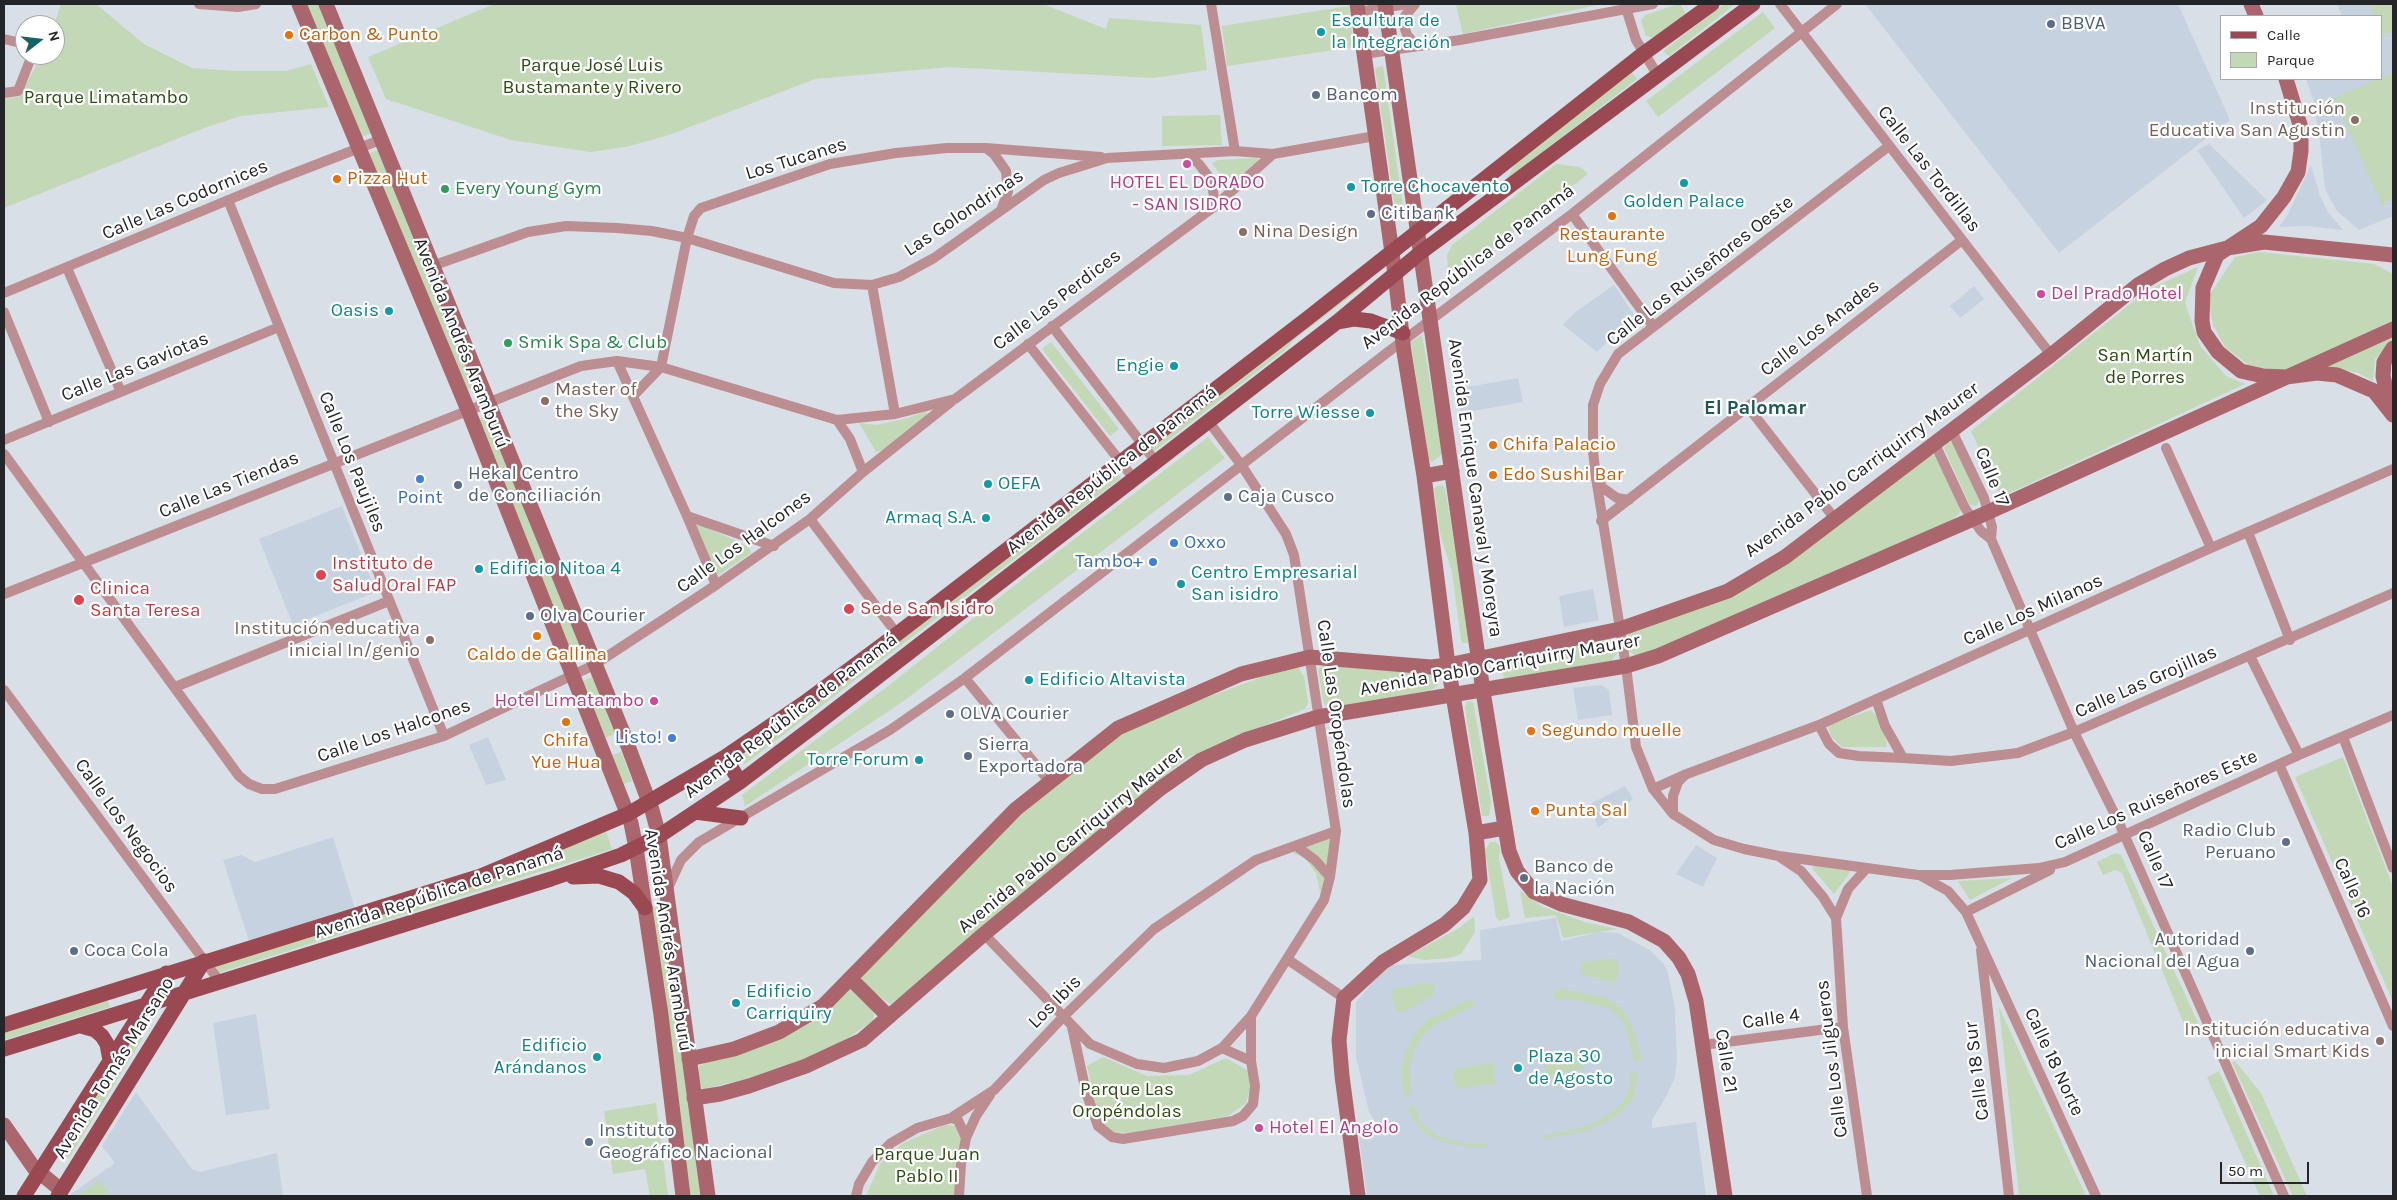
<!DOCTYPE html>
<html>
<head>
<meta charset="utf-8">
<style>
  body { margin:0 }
  #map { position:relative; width:2397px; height:1200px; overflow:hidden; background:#d8dfe7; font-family:Karla,sans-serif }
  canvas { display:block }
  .frame { position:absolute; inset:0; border:5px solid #232528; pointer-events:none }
  .legend { position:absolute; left:2220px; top:15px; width:162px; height:65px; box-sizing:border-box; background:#fff; border:1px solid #a7a8a9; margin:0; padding:6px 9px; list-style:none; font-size:15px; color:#232528 }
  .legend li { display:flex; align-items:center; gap:10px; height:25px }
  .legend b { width:25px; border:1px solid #a7a8a9 }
  .north { position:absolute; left:15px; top:15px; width:50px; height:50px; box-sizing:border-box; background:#fff; border:1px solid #a7a8a9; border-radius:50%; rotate:74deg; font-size:14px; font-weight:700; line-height:20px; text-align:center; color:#232528 }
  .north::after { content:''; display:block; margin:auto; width:18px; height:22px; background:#166462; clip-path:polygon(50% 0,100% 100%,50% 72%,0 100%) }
  .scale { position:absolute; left:2220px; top:1162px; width:89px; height:22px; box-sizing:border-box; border:2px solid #232528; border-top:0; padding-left:6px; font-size:15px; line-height:18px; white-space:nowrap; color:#232528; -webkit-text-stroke:4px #fff; paint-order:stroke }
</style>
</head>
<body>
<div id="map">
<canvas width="2397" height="1200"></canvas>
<div class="frame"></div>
<ul class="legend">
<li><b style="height:6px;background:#9a4952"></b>Calle</li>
<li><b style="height:14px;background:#c2d8b6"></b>Parque</li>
</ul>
<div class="north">N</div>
<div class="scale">50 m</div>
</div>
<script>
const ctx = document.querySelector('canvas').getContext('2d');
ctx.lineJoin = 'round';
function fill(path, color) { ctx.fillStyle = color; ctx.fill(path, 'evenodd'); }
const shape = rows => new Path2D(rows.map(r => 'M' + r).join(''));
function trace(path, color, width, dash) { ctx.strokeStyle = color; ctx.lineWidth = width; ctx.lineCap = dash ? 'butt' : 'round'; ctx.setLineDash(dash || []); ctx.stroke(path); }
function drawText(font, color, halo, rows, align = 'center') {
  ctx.font = font + ' Karla,sans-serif'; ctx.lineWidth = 4.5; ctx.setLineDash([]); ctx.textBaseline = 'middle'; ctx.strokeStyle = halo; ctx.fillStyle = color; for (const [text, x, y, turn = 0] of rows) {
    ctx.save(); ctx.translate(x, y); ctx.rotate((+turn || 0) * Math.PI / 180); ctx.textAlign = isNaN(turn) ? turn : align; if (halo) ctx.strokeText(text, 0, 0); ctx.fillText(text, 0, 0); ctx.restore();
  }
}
const built = shape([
  [1865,4,2178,4,2230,120,2059,253],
  [2337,4,2393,4,2393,216,2359,230,2337,211,2325,189,2320,142,2313,99,2306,79,2381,79,2381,16,2342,16],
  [2209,144,2267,200,2244,218,2197,150],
  [2311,165,2320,196,2328,212,2343,230,2307,226,2279,227,2288,214],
  [1614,285,1637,319,1614,335,1597,352,1563,325,1574,313],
  [1974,286,1984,299,1960,318,1950,306],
  [1518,378,1523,402,1461,413,1456,389],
  [342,506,376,592,293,625,259,539],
  [1593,589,1599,620,1564,627,1559,596],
  [1601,685,1609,690,1612,715,1578,720,1573,688],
  [488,737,506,780,486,785,469,745],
  [1625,786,1633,799,1598,828,1590,804],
  [333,837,355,909,249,941,223,860,241,855,255,862],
  [1696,845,1717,858,1703,887,1676,874],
  [1556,918,1561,941,1599,932,1618,933,1651,951,1664,964,1668,973,1675,1009,1677,1059,1675,1077,1667,1095,1652,1120,1652,1128,1696,1122,1706,1196,1367,1196,1359,1137,1373,1136,1380,1131,1369,1112,1356,1057,1356,1002,1384,969,1394,965,1481,960,1480,930],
  [256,1014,270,1109,226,1115,213,1023],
  [136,1092,192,1169,200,1172,277,1153,283,1196,68,1196,115,1163,102,1146]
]);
const green = shape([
  [61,4,96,4,144,44,192,68,236,71,286,71,311,64,329,107,241,116,204,128,4,208,4,99,19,97,42,55,55,55,54,25],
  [304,4,321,4,374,132,360,138],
  [494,4,1043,4,1106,29,1109,18,1201,25,1207,70,1154,78,949,67,815,79,669,135,630,146,591,152,511,140,386,99,368,57],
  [1463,4,1602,4,1463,34,1456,5],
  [1678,4,1680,4,1686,14,1656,38,1646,36,1641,21,1645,15],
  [1724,4,1735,4,1669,56,1663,51],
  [2369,4,2393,4,2393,31,2382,36,2381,16,2374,16],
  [1349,6,1354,47,1227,66,1222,26],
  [1763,12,1775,28,1658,117,1646,101],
  [1383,66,1403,207,1400,212,1395,209,1375,68],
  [1632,72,1637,79,1506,180,1518,159],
  [2393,72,2393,199,2382,205,2334,98],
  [1220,115,1222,145,1162,146,1162,116],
  [382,149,479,387,465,390,366,154],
  [1256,158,1260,160,1258,165,1231,185,1227,185,1212,163,1218,160],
  [1556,164,1580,167,1588,174,1449,282,1447,255,1452,245],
  [2260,252,2374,264,2393,274,2393,321,2285,373,2254,369,2225,347,2213,325,2208,297,2235,257],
  [2198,267,2185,303,2200,346,2226,376,2245,384,2001,497,1971,431,2144,293,2160,284],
  [1364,283,1365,285,1295,339,1284,351,1154,451,1150,445],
  [1422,335,1442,451,1440,456,1432,462,1428,459,1411,342],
  [2393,337,2393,342,2375,359,2373,381,2359,373,2325,367],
  [1051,342,1119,429,1110,436,1042,349],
  [927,411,927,417,886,448,876,452,859,423,876,425,908,418],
  [488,416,588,658,573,663,476,420],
  [1208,437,1225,458,901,703,745,806,742,795,892,683,1034,570],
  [1948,442,1953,442,1980,500,1976,506,1970,505,1944,448],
  [1938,454,1960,509,1959,514,1953,519,1912,540,1839,569,1767,603,1638,657,1630,652,1627,633,1725,598,1931,455],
  [1117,472,1121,478,745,764,740,758],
  [1442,485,1445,488,1470,641,1468,643,1463,643,1461,640,1452,572,1440,533,1434,488],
  [699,524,749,547,751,553,717,576,695,527],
  [1608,637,1616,646,1617,653,1611,661,1509,679,1504,678,1500,661],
  [1324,665,1432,673,1437,676,1439,683,1436,687,1428,691,1336,708,1324,704,1318,669],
  [1298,667,1304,677,1308,702,1305,709,1186,758,906,994,890,1004,862,984,862,976,975,858,1043,795,1119,735,1165,713,1270,674],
  [595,676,617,733,602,739,580,682],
  [1467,701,1473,702,1491,802,1489,816,1482,816,1465,708],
  [1871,710,1883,724,1887,747,1842,747,1832,737,1827,725],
  [621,752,632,781,621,785,610,756],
  [2343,757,2393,887,2393,1002,2295,777],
  [713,775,718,776,719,781,690,799,687,799,685,794,687,790],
  [606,831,612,849,218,973,216,965,516,866],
  [1331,838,1328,880,1320,892,1316,873,1304,857,1292,853],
  [1490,842,1496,842,1500,847,1499,858,1510,917,1499,921,1496,917,1485,850],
  [2115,853,2121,855,2199,1025,2187,1031,2122,873,2115,870,2103,875,2097,862],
  [1815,865,1849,869,1851,871,1834,894,1812,868],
  [2012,878,1970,900,1958,881],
  [1520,891,1543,907,1585,922,1617,929,1563,938,1556,915,1525,918],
  [657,907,663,909,665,912,700,1196,687,1196,652,908],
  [1474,916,1475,932,1461,954,1450,958,1423,960,1408,956,1459,928],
  [1615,958,1617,960,1619,967,1616,983,1584,975,1581,971,1581,964,1584,962],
  [1424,983,1433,984,1435,994,1401,1013,1396,1009,1392,997,1394,989],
  [851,988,859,993,874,1014,873,1021,830,1050,746,1079,703,1089,698,1081,699,1066],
  [1561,989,1604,997,1620,1007,1631,1023,1642,1060,1635,1062,1624,1022,1611,1009,1579,1000,1554,999,1554,992],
  [107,998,110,1007,4,1040,4,1030],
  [1468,1000,1473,1002,1474,1006,1433,1026,1422,1036,1413,1052,1409,1067,1411,1095,1404,1096,1401,1071,1404,1055,1418,1029,1429,1019],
  [1999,1007,2086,1196,2019,1196],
  [134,1032,143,1038,69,1158,60,1152],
  [1579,1051,1586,1057,1585,1068,1547,1077,1544,1057],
  [1103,1057,1147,1076,1189,1075,1226,1058,1250,1072,1249,1092,1246,1103,1228,1116,1131,1133,1111,1132,1099,1120,1087,1066],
  [2235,1061,2261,1093,2307,1196,2293,1196,2232,1062],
  [1494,1063,1495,1084,1459,1088,1454,1083,1453,1074,1458,1068],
  [2219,1071,2274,1196,2260,1196,2207,1077],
  [1631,1072,1638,1072,1633,1099,1616,1116,1587,1131,1542,1139,1542,1135,1570,1131,1594,1123,1614,1110,1624,1100,1630,1086],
  [656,1103,668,1196,650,1196,645,1169,613,1174,604,1111],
  [1414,1105,1420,1122,1437,1136,1464,1143,1488,1143,1489,1147,1468,1147,1446,1143,1428,1135,1418,1126,1410,1113,1408,1106],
  [945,1125,959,1126,962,1138,955,1196,866,1196,880,1164,903,1143],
  [99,1180,111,1196,78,1196]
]);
const street = shape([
  [199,4,238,7,256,4],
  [1211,4,1235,151],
  [1415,4,1405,16,1404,26,1407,35,1413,42,1421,46],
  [1780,4,2051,355],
  [1625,5,1636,40,1657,74],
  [1358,12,1407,4],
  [4,39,25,44],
  [1364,54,1460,40,1653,4],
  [4,93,18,91,32,55],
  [1889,146,1618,354,1600,384,1593,405,1593,451,1596,478,1626,666,1636,747,1653,789,1673,814,1714,840,1744,849,1779,856,1918,875,1950,875,2039,868,2065,862,2299,755,2393,715],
  [986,148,994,154,1006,171,1008,192,1001,210],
  [1187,154,1199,164,1208,176,1213,190,1215,206],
  [228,200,444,736],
  [1572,214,1653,326],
  [432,266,528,232,566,226,617,228,652,231,687,238,834,283,872,285,899,277,934,258,1044,180,1059,173,1107,158,1235,151,1273,154,1375,136],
  [67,268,121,392],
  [872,285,895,414],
  [4,293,279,179,380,140],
  [4,312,49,422],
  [1052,326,1156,462],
  [1028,344,1134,479],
  [617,361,687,516,716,585],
  [633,396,661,367,687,238,694,216,701,208,830,164,896,153,947,148,986,148,1101,157],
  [1748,407,1835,519],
  [837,420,850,439,863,472],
  [1952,431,1984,498,1992,527,1991,539,2074,732,2120,825,2284,1196],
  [4,440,279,327],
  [1935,444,1965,508,1981,531,1991,539],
  [2166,448,2211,548],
  [4,454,239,776,249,784,262,789,275,789,444,736,594,665,716,585,810,519,863,472,952,401],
  [1597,480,1603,488,1617,498,1629,500],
  [687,516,774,546],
  [810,519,897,634],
  [1601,521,1962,240],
  [2248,532,2290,640],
  [4,594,581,366,617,361,661,367,837,420,895,414,955,399,1215,206,1273,154],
  [2250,656,2299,755],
  [965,678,1049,781],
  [175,687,389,601],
  [4,690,220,982],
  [1876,699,1885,726,1903,758,1951,761,2018,753,2074,732,2393,593],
  [1819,725,1829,744,1839,753,1859,756,1903,758],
  [2343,737,2393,868],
  [2279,764,2393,1026],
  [1653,789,1684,775,1819,725,2211,548,2393,469],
  [1673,814,1673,796,1678,782,1684,776],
  [1296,846,1315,860,1330,877],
  [1780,857,1801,871,1823,897,1836,918],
  [1921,876,1948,891,1966,912,2096,1196],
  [668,888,681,860,699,842,890,730,965,678,1388,352,1572,214,1837,4],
  [1966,912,2050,870],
  [984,934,1090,1044,1137,1064,1164,1068,1198,1061,1222,1048,1251,1016,1324,900,1330,877,1336,831,1294,555,1286,534,1242,466,1209,422],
  [1981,950,2009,1196],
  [1287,959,1344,998],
  [1072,1027,1086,1092,1098,1126,1112,1137,1123,1139,1233,1121,1243,1116,1253,1104,1255,1086,1251,1061,1251,1016],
  [1703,1045,1843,1027],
  [1222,1048,1251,1061],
  [951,1118,958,1120,966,1138],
  [856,1196,859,1184,872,1162,891,1143,917,1128,951,1118,994,1090,1063,1017,1154,929,1256,860,1336,831],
  [959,1196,961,1164,966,1138,976,1116,990,1095],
  [1867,1196,1843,1027,1836,918,1848,889,1867,868]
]);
const secondary = shape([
  [299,4,468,410,631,823,636,848,661,1015,683,1196],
  [326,4,622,730,652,810,659,836,708,1196],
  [1357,4,1395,274,1404,352,1424,476,1448,665,1476,833,1480,880,1463,908,1444,925,1383,962,1344,998,1339,1040,1342,1076,1358,1196],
  [1385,4,1483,691,1509,851,1517,871,1534,892,1561,904,1629,922,1664,941,1679,958,1688,974,1696,1001,1725,1196],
  [2251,4,2256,16],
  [2286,79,2301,128,2301,151,2298,172,2284,197,2261,226,2217,255,2203,288,2202,321,2204,332,2218,352,2241,371,2263,376,2286,377,2317,373,2337,375,2374,391,2393,415],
  [2390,405,2383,376,2384,362,2393,348],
  [1424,476,1452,471],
  [1476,833,1504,828],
  [851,979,889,1017],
  [689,1059,734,1049,779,1032,823,1006,1016,809,1118,728,1241,674,1310,657,1431,667,1448,665,1620,629,1728,591,1785,557,2051,355,2138,285,2165,269,2189,258,2227,248,2264,242,2393,255],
  [694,1098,720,1094,749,1086,806,1066,862,1040,984,934,1161,788,1201,760,1245,740,1318,717,1626,666,1658,656,1982,515,2393,329],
  [4,1125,34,1168,61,1190]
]);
const primary = shape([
  [1337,322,1354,319,1371,321,1403,333],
  [725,757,740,782],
  [695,812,741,818],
  [573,877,599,876,619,882,634,893,645,908],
  [4,1025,481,876,628,814,725,757,804,703,897,634,1308,318,1643,54,1712,4],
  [81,1026,95,1030,102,1036,107,1044,110,1060],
  [4,1049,551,879,621,855,659,836,740,782,818,723,1337,322,1420,253,1753,4],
  [24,1196,166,973],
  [58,1196,204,961]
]);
const markers = [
  [2051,24,5,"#5c6f8a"],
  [1321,32,5,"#0f9aa8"],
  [289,35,5,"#e8710a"],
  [1316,95,5,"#5c6f8a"],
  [2355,120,5,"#8d6e63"],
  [1187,164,5,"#d1479c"],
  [337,179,5,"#e8710a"],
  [1684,183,5,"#0f9aa8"],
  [1351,187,5,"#0f9aa8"],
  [445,189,5,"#2e9e5b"],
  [1371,214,5,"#5c6f8a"],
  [1612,216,5,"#e8710a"],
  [1243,232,5,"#8d6e63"],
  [2041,294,5,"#d1479c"],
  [389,311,5,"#0f9aa8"],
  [508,343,5,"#2e9e5b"],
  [1174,366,5,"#0f9aa8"],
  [545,401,5,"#8d6e63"],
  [1370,413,5,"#0f9aa8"],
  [1493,445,5,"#e8710a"],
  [1493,475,5,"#e8710a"],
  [420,479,5,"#3f7fe0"],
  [988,484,5,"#0f9aa8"],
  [458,485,5,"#5c6f8a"],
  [1228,497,5,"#5c6f8a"],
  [986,518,5,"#0f9aa8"],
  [1174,543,5,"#3f7fe0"],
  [1153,562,5,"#3f7fe0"],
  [479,569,5,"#0f9aa8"],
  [321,575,6,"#e0444e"],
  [1181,584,5,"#0f9aa8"],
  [79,600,6,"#e0444e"],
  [849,609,6,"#e0444e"],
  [530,616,5,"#5c6f8a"],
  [537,636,5,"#e8710a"],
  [430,640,5,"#8d6e63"],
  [1029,680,5,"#0f9aa8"],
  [654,701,5,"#d1479c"],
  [950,714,5,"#5c6f8a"],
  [566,722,5,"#e8710a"],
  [1531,731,5,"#e8710a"],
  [672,738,5,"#3f7fe0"],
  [968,756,5,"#5c6f8a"],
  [919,760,5,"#0f9aa8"],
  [1535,811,5,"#e8710a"],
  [2286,842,5,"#5c6f8a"],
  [1524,878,5,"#5c6f8a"],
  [74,951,5,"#5c6f8a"],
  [2250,951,5,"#5c6f8a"],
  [736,1003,5,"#0f9aa8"],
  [2380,1041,5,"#8d6e63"],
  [597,1057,5,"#0f9aa8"],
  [1518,1068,5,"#0f9aa8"],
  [1259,1128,5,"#d1479c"],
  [589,1142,5,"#5c6f8a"]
];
const cultureNames = [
  ["Escultura de",1331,21],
  ["la Integración",1331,43],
  ["Torre Chocavento",1361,187],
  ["Golden Palace",1684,202,"center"],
  ["Oasis",379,311,"right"],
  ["Engie",1164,366,"right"],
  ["Torre Wiesse",1360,413,"right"],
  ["OEFA",998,484],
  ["Armaq S.A.",976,518,"right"],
  ["Edificio Nitoa 4",489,569],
  ["Centro Empresarial",1191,573],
  ["San isidro",1191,595],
  ["Edificio Altavista",1039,680],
  ["Torre Forum",909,760,"right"],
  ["Edificio",746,992],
  ["Carriquiry",746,1014],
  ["Edificio",587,1046,"right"],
  ["Arándanos",587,1068,"right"],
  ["Plaza 30",1528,1057],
  ["de Agosto",1528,1079]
];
const serviceNames = [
  ["BBVA",2061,24],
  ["Bancom",1326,95],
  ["Citibank",1381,214],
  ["Hekal Centro",468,474],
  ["de Conciliación",468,496],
  ["Caja Cusco",1238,497],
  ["Olva Courier",540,616],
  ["OLVA Courier",960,714],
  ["Sierra",978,745],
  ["Exportadora",978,767],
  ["Radio Club",2276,831,"right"],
  ["Peruano",2276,853,"right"],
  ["Banco de",1534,867],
  ["la Nación",1534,889],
  ["Autoridad",2240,940,"right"],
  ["Nacional del Agua",2240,962,"right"],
  ["Coca Cola",84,951],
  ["Instituto",599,1131],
  ["Geográfico Nacional",599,1153]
];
const foodNames = [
  ["Carbon & Punto",299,35],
  ["Pizza Hut",347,179],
  ["Restaurante",1612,235,"center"],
  ["Lung Fung",1612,257,"center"],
  ["Chifa Palacio",1503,445],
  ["Edo Sushi Bar",1503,475],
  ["Caldo de Gallina",537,655,"center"],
  ["Segundo muelle",1541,731],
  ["Chifa",566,741,"center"],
  ["Yue Hua",566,763,"center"],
  ["Punta Sal",1545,811]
];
const parkNames = [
  ["Parque José Luis",592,66],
  ["Bustamante y Rivero",592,88],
  ["Parque Limatambo",106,98],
  ["San Martín",2145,356],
  ["de Porres",2145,378],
  ["Parque Las",1127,1090],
  ["Oropéndolas",1127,1112],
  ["Parque Juan",927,1155],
  ["Pablo II",927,1177]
];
const educationNames = [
  ["Institución",2345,109],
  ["Educativa San Agustin",2345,131],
  ["Nina Design",1253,232,"left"],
  ["Master of",555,390,"left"],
  ["the Sky",555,412,"left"],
  ["Institución educativa",420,629],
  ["inicial In/genio",420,651],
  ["Institución educativa",2370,1030],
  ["inicial Smart Kids",2370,1052]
];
const streetNames = [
  ["Los Tucanes",796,159,-17],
  ["Calle Las Tordillas",1929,169,52],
  ["Calle Las Codornices",185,200,-23],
  ["Las Golondrinas",964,213,-34],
  ["Avenida República de Panamá",1468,267,-37],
  ["Calle Los Ruiseñores Oeste",1700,271,-38],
  ["Calle Las Perdices",1057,300,-37],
  ["Calle Los Anades",1820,328,-38],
  ["Avenida Andrés Aramburú",461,343,68],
  ["Calle Las Gaviotas",135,367,-22],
  ["Calle Los Paujiles",352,462,68],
  ["Avenida República de Panamá",1112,470,-38],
  ["Avenida Pablo Carriquirry Maurer",1862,470,-36],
  ["Calle 17",1992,477,68],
  ["Calle Las Tiendas",229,485,-22],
  ["Avenida Enrique Canaval y Moreyra",1475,488,82],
  ["Calle Los Halcones",744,542,-36],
  ["Calle Los Milanos",2033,610,-24],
  ["Avenida Pablo Carriquirry Maurer",1500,665,-10],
  ["Calle Las Grojillas",2146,682,-24],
  ["Calle Las Oropéndolas",1336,714,82],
  ["Avenida República de Panamá",791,716,-37],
  ["Calle Los Halcones",394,731,-19],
  ["Calle Los Ruiseñores Este",2156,800,-24],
  ["Calle Los Negocios",126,826,54],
  ["Avenida Pablo Carriquirry Maurer",1071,840,-39],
  ["Calle 17",2155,860,66],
  ["Calle 16",2352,888,66],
  ["Avenida República de Panamá",439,893,-18],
  ["Avenida Andrés Aramburú",668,940,81],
  ["Los Ibis",1055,1002,-45],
  ["Calle 4",1771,1019,-8],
  ["Calle Los Jilgueros",1832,1059,-97],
  ["Calle 21",1726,1061,81],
  ["Calle 18 Norte",2054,1062,65],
  ["Avenida Tomás Marsano",114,1068,-58],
  ["Calle 18 Sur",1977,1071,-97]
];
const hotelNames = [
  ["HOTEL EL DORADO",1187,183,"center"],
  ["- SAN ISIDRO",1187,205,"center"],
  ["Del Prado Hotel",2051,294],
  ["Hotel Limatambo",644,701,"right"],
  ["Hotel El Angolo",1269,1128]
];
const leisureNames = [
  ["Every Young Gym",455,189],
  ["Smik Spa & Club",518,343]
];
const shopNames = [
  ["Point",420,498,"center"],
  ["Oxxo",1184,543,"left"],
  ["Tambo+",1143,562],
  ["Listo!",662,738]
];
const healthNames = [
  ["Instituto de",332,564],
  ["Salud Oral FAP",332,586],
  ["Clinica",90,589],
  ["Santa Teresa",90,611],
  ["Sede San Isidro",860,609]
];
const neighbourhoodNames = [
  ["El Palomar",1755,408]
];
fill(built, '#c7d2e0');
fill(green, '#c2d8b6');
trace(street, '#bd8e91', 10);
trace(secondary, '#aa666c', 15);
trace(primary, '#9a4952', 15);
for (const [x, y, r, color] of markers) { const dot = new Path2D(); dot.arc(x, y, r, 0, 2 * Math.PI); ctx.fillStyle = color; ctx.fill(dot); trace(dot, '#fff', 2); }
drawText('19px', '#0d838f', '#fff', cultureNames, 'left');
drawText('19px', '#4e5e75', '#fff', serviceNames, 'left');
drawText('19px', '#c56008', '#fff', foodNames, 'left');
drawText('19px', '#2a4d0f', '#fff', parkNames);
drawText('19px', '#785e54', '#fff', educationNames, 'right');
drawText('19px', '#232528', '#fff', streetNames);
drawText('19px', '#b23c85', '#fff', hotelNames, 'left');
drawText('19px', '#27864d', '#fff', leisureNames, 'left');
drawText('19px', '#366cbe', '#fff', shopNames, 'right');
drawText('19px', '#be3a42', '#fff', healthNames, 'left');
drawText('bold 20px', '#1c5755', '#fff', neighbourhoodNames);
</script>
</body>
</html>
